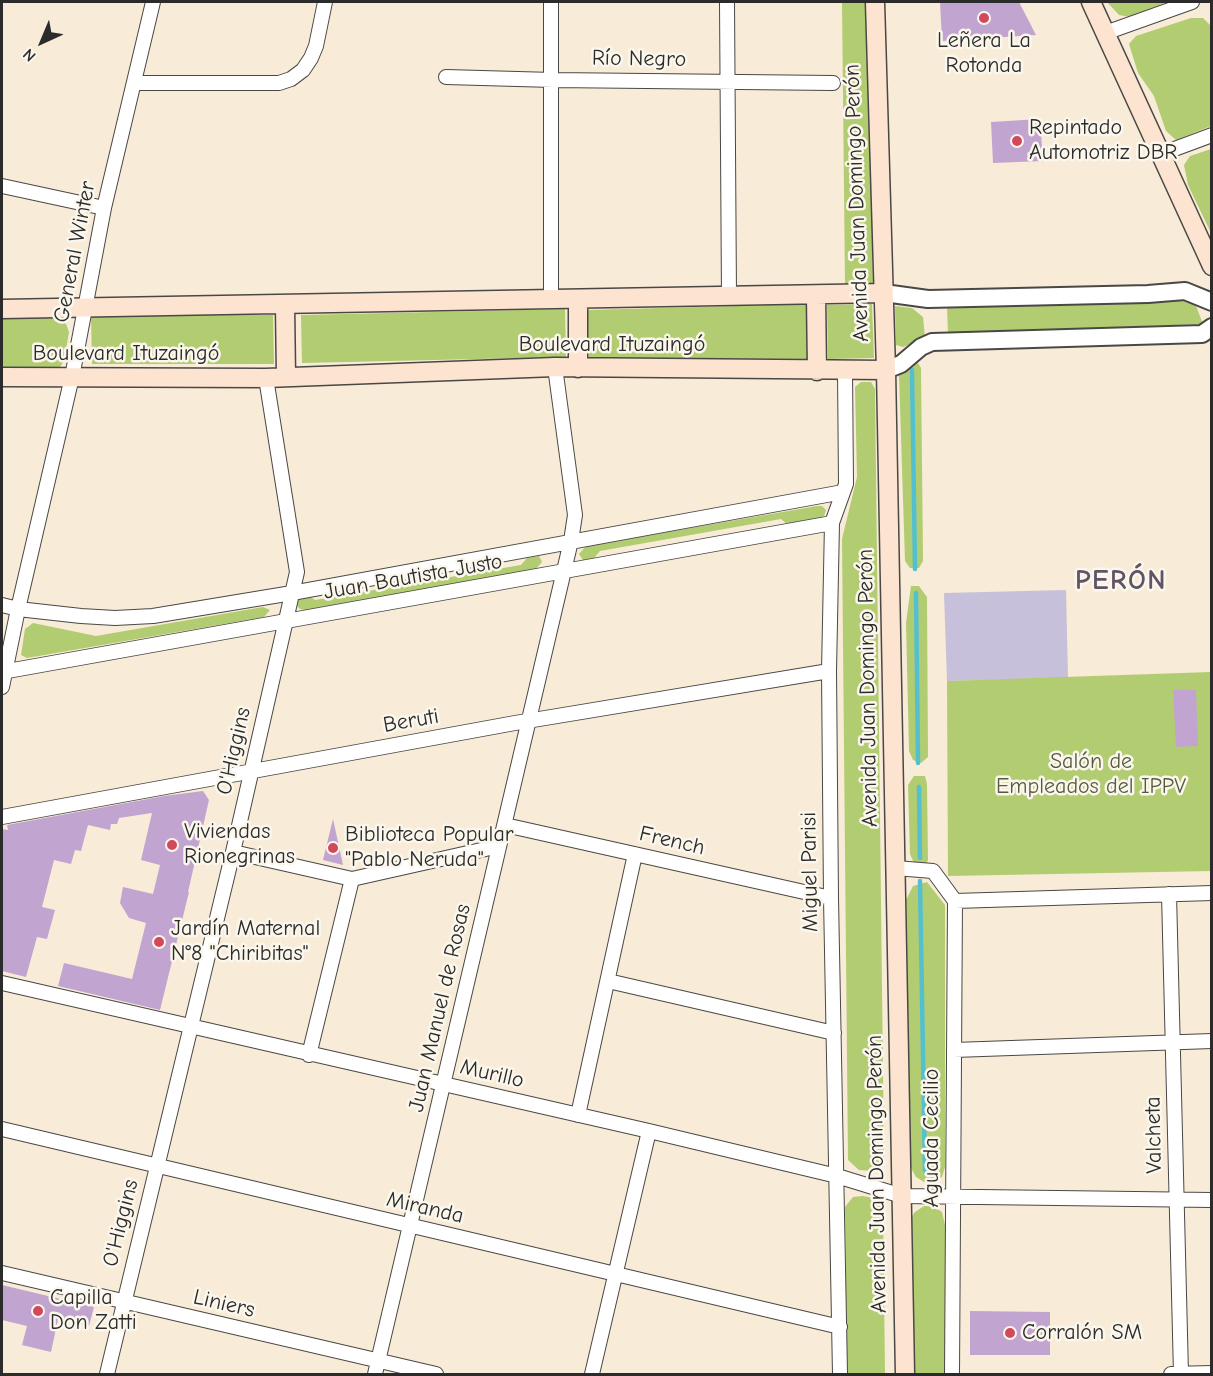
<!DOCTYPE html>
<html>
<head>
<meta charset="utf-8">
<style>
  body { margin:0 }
  #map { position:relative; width:1213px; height:1376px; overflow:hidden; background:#f8ebd7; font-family:"Comic Neue",sans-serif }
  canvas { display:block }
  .frame { position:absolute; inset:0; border:3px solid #2b2b2b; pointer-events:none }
  .north { position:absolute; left:12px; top:12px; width:60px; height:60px; -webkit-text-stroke:4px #fbf7ec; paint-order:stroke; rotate:224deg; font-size:16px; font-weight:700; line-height:24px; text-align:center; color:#2b2b2b }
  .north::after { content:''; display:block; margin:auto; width:21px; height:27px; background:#2b2b2b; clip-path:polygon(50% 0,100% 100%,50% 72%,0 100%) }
</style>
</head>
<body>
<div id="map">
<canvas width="1213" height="1376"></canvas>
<div class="frame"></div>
<div class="north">N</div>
</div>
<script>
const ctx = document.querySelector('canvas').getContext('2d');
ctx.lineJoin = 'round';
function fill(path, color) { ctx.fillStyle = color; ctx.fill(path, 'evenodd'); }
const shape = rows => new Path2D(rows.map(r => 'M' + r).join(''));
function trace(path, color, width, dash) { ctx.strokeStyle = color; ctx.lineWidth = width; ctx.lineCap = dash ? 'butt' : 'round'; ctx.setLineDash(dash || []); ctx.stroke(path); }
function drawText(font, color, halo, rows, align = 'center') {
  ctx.font = font + ' "Comic Neue",sans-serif'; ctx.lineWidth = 5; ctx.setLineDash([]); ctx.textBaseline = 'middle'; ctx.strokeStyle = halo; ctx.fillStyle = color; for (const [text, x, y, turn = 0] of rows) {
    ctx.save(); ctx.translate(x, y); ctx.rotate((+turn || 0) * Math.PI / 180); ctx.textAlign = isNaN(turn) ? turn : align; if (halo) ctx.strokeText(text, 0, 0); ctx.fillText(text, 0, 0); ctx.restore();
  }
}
const industrial = shape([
  [1066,590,1068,678,947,681,944,593]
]);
const green = shape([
  [842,2,868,2,873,284,845,284],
  [1107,2,1167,2,1130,17,1119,15],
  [1191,18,1203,18,1211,26,1211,126,1176,140,1166,131,1154,96,1138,73,1129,44,1136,36],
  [1211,149,1212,149,1211,233,1188,185,1184,165,1190,156],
  [1193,298,1203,324,948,333,947,306],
  [806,304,809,359,589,358,587,310],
  [872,304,874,358,828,359,827,305],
  [895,306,912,308,923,317,925,338,903,347,896,345],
  [565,309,566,357,302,363,301,315],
  [91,315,273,315,274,364,92,364],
  [2,318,60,318,66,324,69,332,64,361,60,367,53,370,2,369],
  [918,363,921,368,923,561,919,568,910,568,905,561,899,374,901,369],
  [861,382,871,382,875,389,884,1159,873,1171,859,1170,848,1160,842,539,857,477,855,387],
  [817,506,822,506,826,510,824,516,818,519,787,524,781,519,600,551,594,558,583,560,579,554,586,546],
  [539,556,542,562,535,570,305,610,300,609,296,605,298,600,304,597,309,596,315,600,521,565,527,558],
  [911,586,919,586,927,597,928,757,921,763,913,760,909,751,906,623],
  [263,607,270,610,264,617,27,658,21,655,25,629,33,623,96,636],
  [1211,672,1211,871,948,876,947,681],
  [914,776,925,776,927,784,928,860,926,865,914,863,910,854,908,785],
  [927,882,945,905,945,1167,942,1177,932,1182,924,1182,916,1177,911,1168,905,902,913,886],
  [863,1196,873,1198,883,1209,885,1374,847,1374,845,1207,853,1197],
  [924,1206,933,1206,942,1212,945,1225,946,1374,914,1374,911,1218,915,1212]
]);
const stream = shape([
  [912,370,915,569],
  [916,593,918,763],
  [919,787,920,858],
  [920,881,925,1171]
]);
const building = shape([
  [940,2,1019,2,1036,35,942,41],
  [1040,119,1043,161,993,163,991,122],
  [1173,690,1196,690,1198,746,1176,747],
  [203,791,209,800,188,892,189,892,160,1010,58,986,64,963,132,979,146,923,129,918,120,903,123,887,153,894,160,865,141,860,152,813,119,818,117,824,111,824,110,830,88,825,81,851,75,850,71,864,54,860,42,907,55,910,47,939,37,937,26,977,2,971,2,829,8,830,7,825,164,796],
  [333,819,343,865,323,860],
  [2,1285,94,1307,89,1326,58,1319,51,1352,22,1345,27,1326,2,1320],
  [970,1311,1050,1312,1050,1355,970,1355]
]);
const minor = shape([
  [727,2,729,296],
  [1105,33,1192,2],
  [446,77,553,80,833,83],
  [134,83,279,83,291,79,303,70,311,58,316,46,325,2],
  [1161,154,1212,135],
  [2,186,104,208],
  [551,300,551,2],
  [2,605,18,609,81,616,115,618,153,616,292,593,843,492],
  [2,672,832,523],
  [2,687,18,609,72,377,104,208,153,2],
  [2,817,515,723,829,671],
  [505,825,831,898],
  [233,852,352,879,499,846],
  [895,868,933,871,955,901,1212,893],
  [1169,894,1181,1374],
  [608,981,834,1033],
  [2,983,649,1131,837,1176,902,1196,1212,1200],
  [954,1050,1212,1041],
  [309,1055,352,879],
  [578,1115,635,854],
  [2,1129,840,1327],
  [2,1273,436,1374],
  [107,1374,233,852,297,572,266,378],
  [375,1374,571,541,575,515,555,367],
  [592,1374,649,1131],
  [840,1374,831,898,829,671,832,523,846,484,845,371],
  [952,1374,955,901],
  [1171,1374,1212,1373]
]);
const tertiary = shape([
  [884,293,928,299,1148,294,1185,291,1212,302],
  [886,370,901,364,921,347,932,342,1202,334,1212,327]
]);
const secondary = shape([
  [875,2,886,370,905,1374],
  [1091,2,1212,266],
  [816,295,817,371],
  [578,300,578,368],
  [285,305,286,377],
  [2,309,884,293],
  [2,377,266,378,555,367,886,370]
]);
const markers = [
  [984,18,6,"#d1495b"],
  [1017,141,6,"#d1495b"],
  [172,845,6,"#d1495b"],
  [333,848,6,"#d1495b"],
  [159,942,6,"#d1495b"],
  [38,1311,6,"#d1495b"],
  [1010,1333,6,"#d1495b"]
];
const poiNames = [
  ["Leñera La",984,41,"center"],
  ["Rotonda",984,66,"center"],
  ["Repintado",1029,128],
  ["Automotriz DBR",1029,153],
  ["Viviendas",184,832],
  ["Rionegrinas",184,857],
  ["Biblioteca Popular",345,835],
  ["\"Pablo Neruda\"",345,860],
  ["Jardín Maternal",171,929],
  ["N°8 \"Chiribitas\"",171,954],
  ["Capilla",50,1298],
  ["Don Zatti",50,1323],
  ["Corralón SM",1022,1333]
];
const streetNames = [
  ["Río Negro",639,59,1],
  ["Avenida Juan Domingo Perón",857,203,-92],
  ["General Winter",75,252,-79],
  ["Boulevard Ituzaingó",612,345],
  ["Boulevard Ituzaingó",126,354],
  ["Juan Bautista Justo",413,577,-10],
  ["Avenida Juan Domingo Perón",868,688,-91],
  ["Beruti",411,721,-10],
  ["O'Higgins",234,751,-77],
  ["French",672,841,13],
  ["Miguel Parisi",810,872,-91],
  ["Juan Manuel de Rosas",440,1008,-77],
  ["Murillo",492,1074,13],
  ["Valcheta",1154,1135,-91],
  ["Aguada Cecilio",932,1138,-90],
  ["Avenida Juan Domingo Perón",877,1174,-91],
  ["Miranda",425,1208,13],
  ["O'Higgins",121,1223,-76],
  ["Liniers",224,1304,13]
];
const parkNames = [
  ["Salón de",1091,762],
  ["Empleados del IPPV",1091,787]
];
const districtNames = [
  ["PERÓN",1121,581]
];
fill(industrial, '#c6c0da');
fill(green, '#b2cc71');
trace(stream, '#54c0cf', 4.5);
fill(building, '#c2a4d1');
trace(minor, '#4a4845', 16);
trace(tertiary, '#4a4845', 20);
trace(secondary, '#4a4845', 21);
trace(minor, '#fff', 14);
trace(tertiary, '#fff', 16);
trace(secondary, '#fde4d1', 18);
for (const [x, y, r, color] of markers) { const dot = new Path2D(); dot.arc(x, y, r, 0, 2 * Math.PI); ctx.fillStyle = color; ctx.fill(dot); trace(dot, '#fbf7ec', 2); }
drawText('22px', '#2b2b2b', '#fbf7ec', poiNames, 'left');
drawText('22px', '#2b2b2b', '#fbf7ec', streetNames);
drawText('22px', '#545b40', '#fbf7ec', parkNames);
ctx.letterSpacing = '1.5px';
drawText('bold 28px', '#605565', '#fbf7ec', districtNames);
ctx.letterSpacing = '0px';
</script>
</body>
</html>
